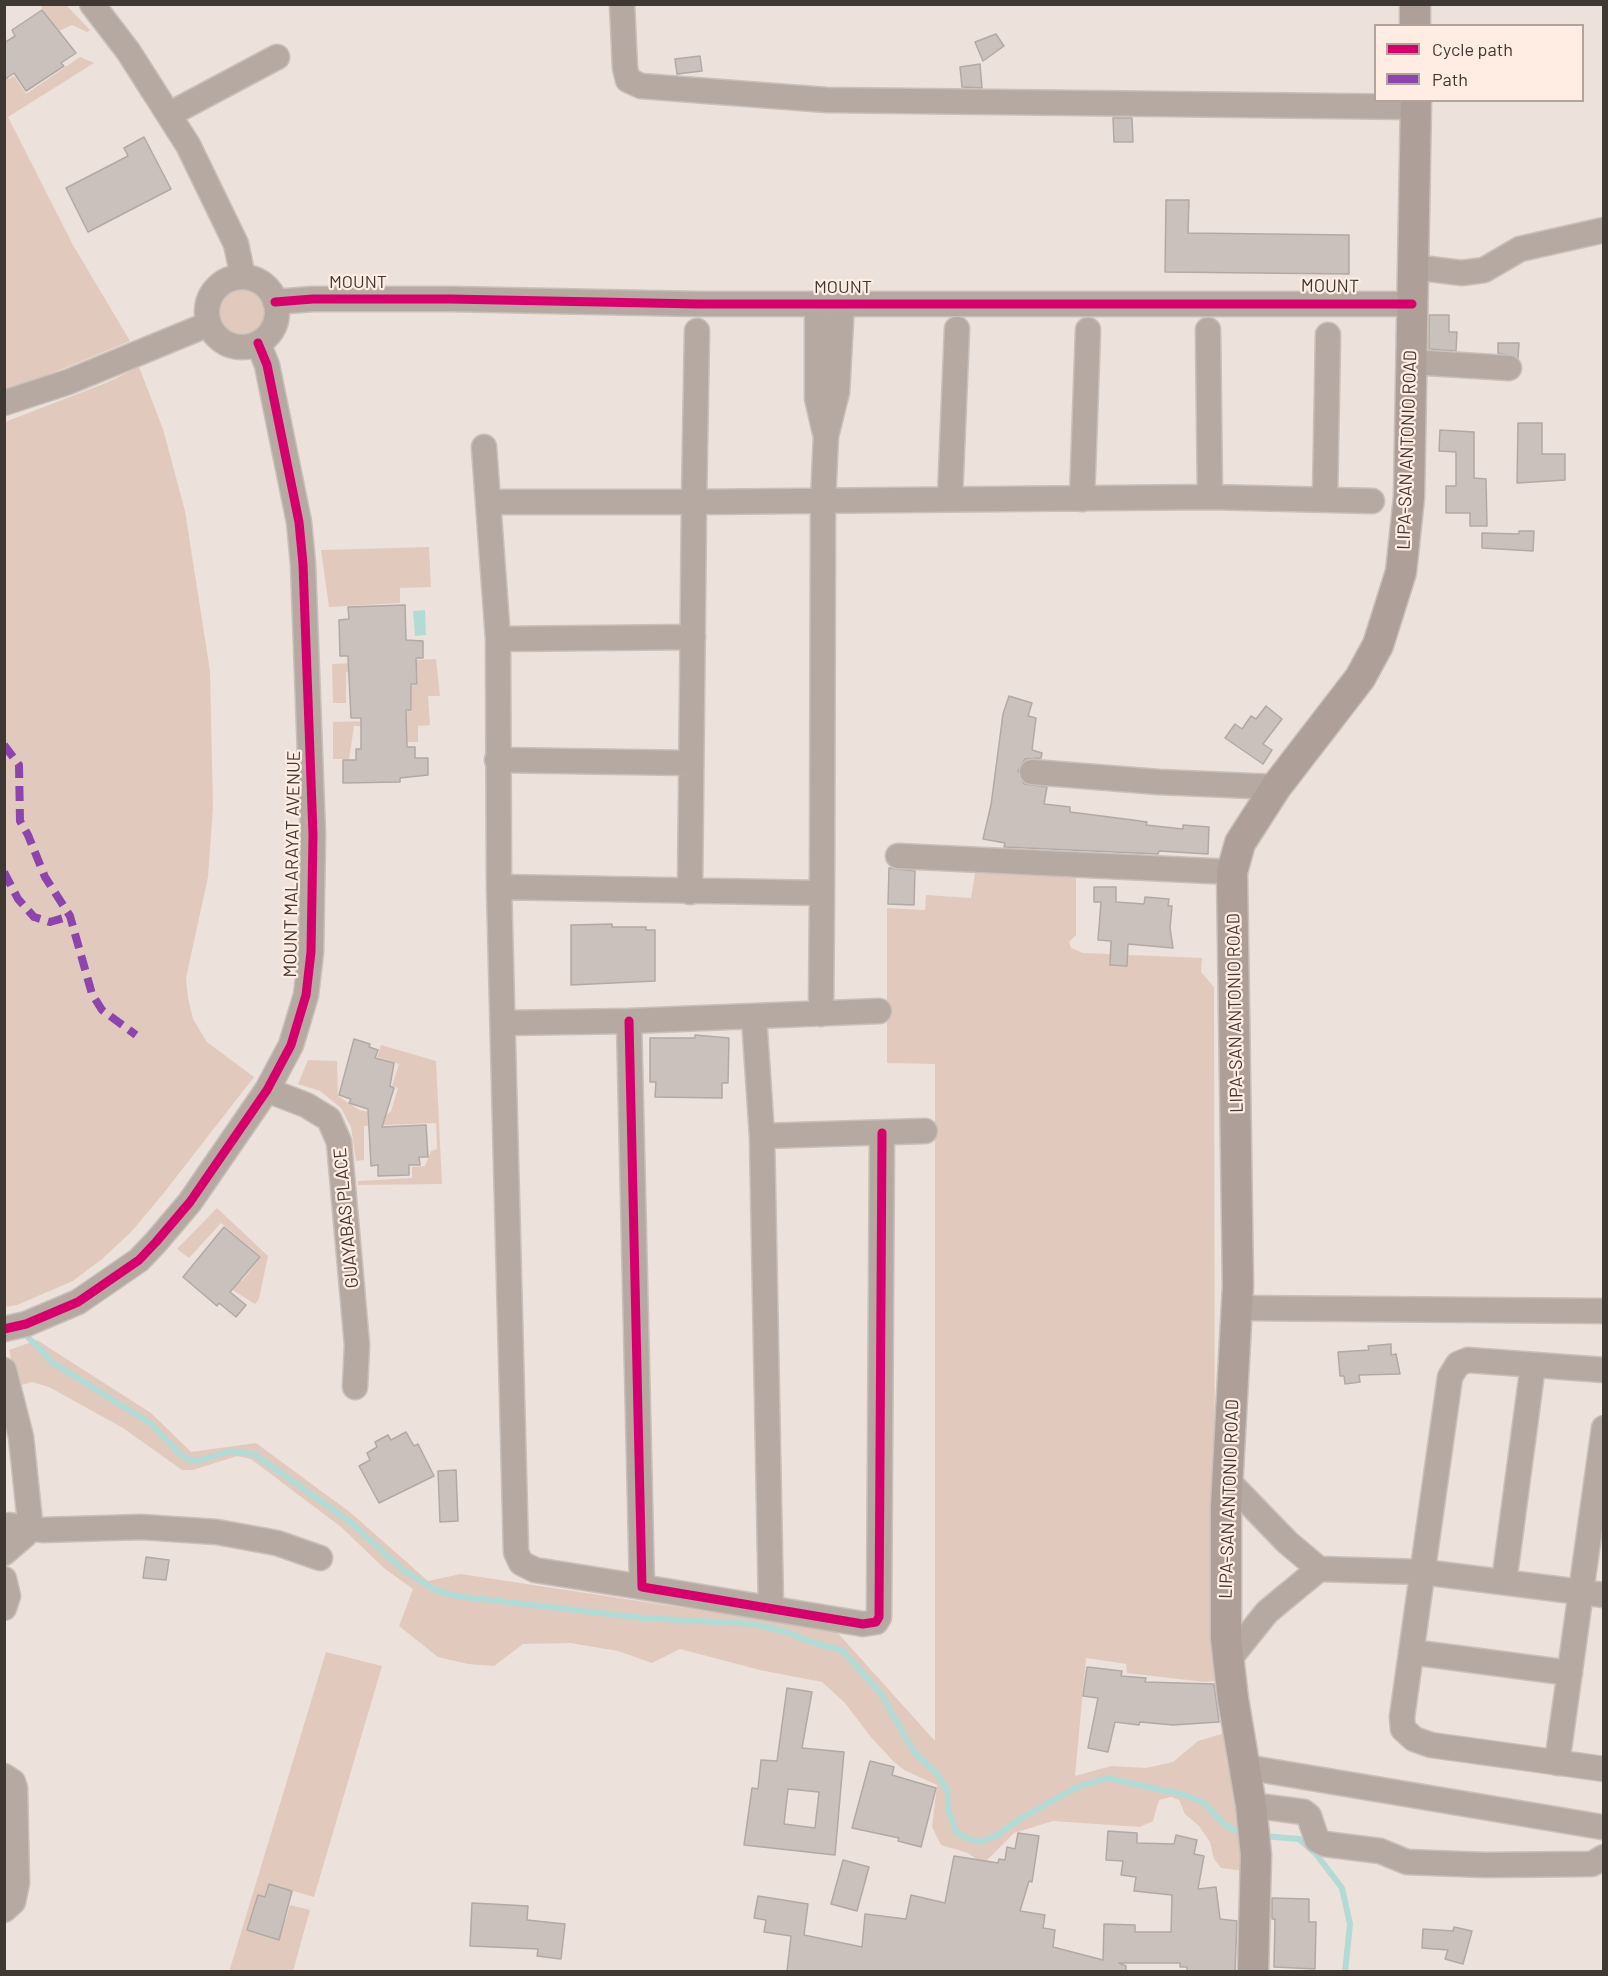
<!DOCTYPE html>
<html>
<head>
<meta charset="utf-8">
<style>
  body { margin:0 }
  #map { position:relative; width:1608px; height:1976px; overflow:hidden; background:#ede1db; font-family:Barlow,sans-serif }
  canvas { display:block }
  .frame { position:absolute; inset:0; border:6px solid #3f3732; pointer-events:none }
  .legend { position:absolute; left:1374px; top:24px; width:210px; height:78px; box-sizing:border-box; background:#ffede3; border:2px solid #b2a49c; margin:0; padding:8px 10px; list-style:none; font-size:18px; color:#3f3732 }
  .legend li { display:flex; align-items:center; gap:12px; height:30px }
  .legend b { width:30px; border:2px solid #b2a49c }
</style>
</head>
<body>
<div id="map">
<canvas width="1608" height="1976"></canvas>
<div class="frame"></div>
<ul class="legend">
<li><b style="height:8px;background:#d6006c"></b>Cycle path</li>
<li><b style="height:8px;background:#8e44ad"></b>Path</li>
</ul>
</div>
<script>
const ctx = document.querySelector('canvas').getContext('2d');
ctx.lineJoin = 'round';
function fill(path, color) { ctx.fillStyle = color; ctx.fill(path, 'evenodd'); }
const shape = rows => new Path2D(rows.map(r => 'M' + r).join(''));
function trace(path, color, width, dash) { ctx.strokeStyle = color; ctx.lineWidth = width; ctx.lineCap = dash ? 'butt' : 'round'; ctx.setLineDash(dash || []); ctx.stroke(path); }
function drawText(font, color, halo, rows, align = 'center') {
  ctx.font = font + ' Barlow,sans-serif'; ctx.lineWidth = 4.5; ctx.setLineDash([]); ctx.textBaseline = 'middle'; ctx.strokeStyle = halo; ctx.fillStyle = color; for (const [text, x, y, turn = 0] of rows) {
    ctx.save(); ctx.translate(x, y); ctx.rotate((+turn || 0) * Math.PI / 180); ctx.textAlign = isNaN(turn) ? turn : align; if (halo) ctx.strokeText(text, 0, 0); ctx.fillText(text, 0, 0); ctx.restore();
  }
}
const green = shape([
  [45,5,66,5,90,30,87,32,72,25,59,31,41,7],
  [80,57,94,63,8,117,73,245,130,341,4,393,4,72,9,79,14,76,26,94],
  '219 312a23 23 0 1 1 46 0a23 23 0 1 1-46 0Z',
  [139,367,163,429,185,511,210,671,213,807,208,877,186,978,188,998,193,1019,207,1042,254,1077,163,1194,132,1231,102,1259,73,1281,17,1305,5,1307,5,422,106,383],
  [429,547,431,587,400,588,400,603,329,607,321,550],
  [436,659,440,696,428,696,430,725,418,726,418,742,397,742,397,726,354,726,349,759,333,759,333,722,407,720,407,711,412,710,412,685,418,685,417,667,346,672,346,703,333,703,332,664],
  [975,873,1076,877,1076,935,1069,942,1071,948,1083,953,1202,958,1201,972,1214,987,1215,1588,1220,1677,1216,1681,1205,1682,1127,1673,1126,1664,1086,1658,1075,1776,1111,1766,1146,1768,1173,1762,1198,1741,1225,1733,1236,1780,1245,1871,1221,1868,1214,1859,1210,1842,1199,1826,1185,1814,1179,1800,1171,1797,1159,1800,1153,1821,1140,1827,1053,1821,1014,1833,983,1864,968,1853,941,1845,932,1827,937,1785,904,1770,893,1761,870,1736,845,1703,822,1682,760,1670,680,1649,652,1663,618,1651,570,1643,523,1644,494,1666,468,1664,438,1657,399,1626,413,1589,385,1569,341,1527,251,1459,237,1456,193,1470,182,1470,123,1428,49,1387,32,1382,18,1386,9,1350,37,1340,151,1413,191,1452,256,1443,351,1513,428,1581,461,1574,836,1631,935,1741,935,1064,887,1063,887,908,925,910,926,895,971,898],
  [381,1045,436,1061,442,1184,358,1185,358,1181,412,1178,412,1167,425,1166,431,1151,437,1149,436,1123,364,1126,364,1160,356,1161,351,1127,341,1108,320,1091,298,1084,308,1060,337,1061,338,1096,359,1110,386,1115,391,1111,398,1088,392,1086,399,1064,377,1057],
  [217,1208,268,1256,259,1299,255,1304,231,1289,233,1274,242,1281,261,1257,221,1223,189,1258,177,1249],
  [326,1652,382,1666,314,1897,269,1884,265,1897,258,1895,247,1929,279,1940,290,1905,310,1910,293,1971,229,1972]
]);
const water = shape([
  [425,610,426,635,415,636,413,611]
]);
const stream = shape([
  [22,1331,53,1363,150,1423,181,1455,190,1460,201,1460,231,1451,254,1454,349,1521,402,1569,435,1590,456,1596,643,1618,754,1624,790,1633,805,1640,843,1651,881,1694,914,1752,939,1776,947,1790,949,1811,956,1832,966,1838,981,1842,996,1836,1023,1817,1077,1787,1107,1778,1185,1795,1204,1803,1222,1822,1235,1831,1247,1834],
  [1263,1836,1299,1839,1316,1854,1342,1888,1350,1924,1345,1972]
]);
const building = shape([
  [42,10,76,53,61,63,64,66,26,91,14,73,4,80,4,43,15,36,12,30,42,10],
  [996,34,1004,46,983,61,975,42,996,34],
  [700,56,702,71,677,74,675,59,700,56],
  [980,64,982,88,962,87,960,67,980,64],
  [1113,118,1132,118,1133,142,1114,142,1113,118],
  [144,137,171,189,88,232,66,188,128,156,124,148,144,137],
  [1166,200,1189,200,1188,233,1349,235,1349,274,1165,272,1166,200],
  [1429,315,1449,315,1449,332,1457,332,1456,351,1429,349,1429,315],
  [1498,343,1519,343,1518,358,1498,353,1498,343],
  [1518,423,1542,423,1542,454,1565,454,1565,480,1517,483,1518,423],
  [1440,430,1474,432,1474,478,1486,479,1487,526,1470,526,1470,513,1446,513,1446,486,1456,486,1456,452,1439,451,1440,430],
  [1519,531,1534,531,1533,551,1482,548,1482,533,1519,534,1519,531],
  [405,605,406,640,423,641,423,658,416,658,417,684,411,684,411,710,406,710,407,747,415,747,415,758,428,758,428,775,400,778,400,782,343,783,343,760,356,760,356,749,361,749,361,718,351,718,348,656,340,656,339,620,349,619,348,607,405,605],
  [1009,696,1032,703,1028,716,1036,718,1032,750,1042,753,1041,758,1025,759,1018,771,1024,784,1047,787,1044,804,1070,807,1070,812,1133,820,1147,822,1146,825,1183,829,1183,825,1209,827,1208,854,1159,851,1158,854,1004,847,1005,843,983,839,991,805,1003,714,1009,696],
  [1266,706,1282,719,1263,744,1272,750,1263,764,1225,738,1235,724,1242,729,1251,716,1256,719,1266,706],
  [889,868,915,871,914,905,888,904,889,868],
  [1094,887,1116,887,1116,902,1144,904,1145,897,1169,899,1168,906,1172,906,1170,928,1173,948,1128,944,1127,966,1110,965,1111,941,1098,940,1101,902,1094,902,1094,887],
  [612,924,612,927,646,927,646,930,655,930,655,981,571,985,571,925,612,924],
  [695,1035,729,1038,728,1083,722,1083,722,1098,655,1097,656,1082,650,1082,650,1038,695,1038,695,1035],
  [354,1039,370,1044,369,1047,378,1050,375,1058,394,1063,390,1086,394,1088,382,1127,426,1125,428,1157,419,1157,420,1165,409,1165,409,1175,378,1176,378,1165,371,1166,368,1109,349,1103,351,1099,339,1095,354,1039],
  [224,1227,260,1257,230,1292,246,1305,236,1317,219,1303,217,1306,183,1277,224,1227],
  [1391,1344,1391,1355,1396,1354,1400,1374,1359,1375,1360,1382,1345,1384,1344,1376,1340,1376,1338,1352,1369,1350,1368,1346,1391,1344],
  [406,1432,414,1446,418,1444,434,1476,379,1503,359,1466,370,1460,367,1453,377,1447,375,1442,388,1435,391,1440,406,1432],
  [456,1470,458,1521,440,1522,438,1471,456,1470],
  [146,1557,169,1560,166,1580,143,1578,146,1557],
  [1087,1667,1122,1671,1121,1676,1146,1678,1145,1682,1214,1684,1219,1722,1173,1725,1140,1722,1139,1725,1115,1722,1108,1752,1088,1748,1098,1698,1083,1696,1087,1667],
  [787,1688,812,1692,802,1748,844,1752,835,1855,744,1845,752,1788,758,1789,761,1760,777,1761,787,1688],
  [788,1789,819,1792,815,1828,784,1824,788,1789],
  [870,1761,894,1767,892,1775,936,1788,921,1847,898,1841,899,1838,852,1828,870,1761],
  [1108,1831,1137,1833,1137,1843,1174,1844,1176,1835,1197,1840,1194,1854,1204,1856,1198,1889,1216,1887,1220,1919,1237,1921,1235,1971,1187,1971,1187,1967,1180,1967,1180,1963,1119,1963,1126,1966,1126,1971,787,1971,791,1936,764,1932,766,1920,754,1918,758,1896,808,1904,804,1935,862,1947,865,1914,906,1919,911,1895,945,1903,954,1856,998,1863,999,1859,1005,1860,1007,1847,1015,1849,1018,1833,1039,1836,1032,1882,1029,1881,1020,1911,1045,1915,1043,1928,1055,1930,1053,1947,1103,1960,1104,1924,1135,1925,1135,1932,1171,1932,1172,1895,1134,1891,1136,1877,1121,1875,1123,1861,1106,1860,1108,1831],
  [843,1860,869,1867,857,1911,831,1904,843,1860],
  [269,1884,292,1891,279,1940,247,1930,258,1895,265,1897,269,1884],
  [1272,1898,1309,1899,1309,1922,1316,1922,1315,1969,1274,1967,1275,1919,1272,1919,1272,1898],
  [472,1903,528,1906,527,1920,565,1924,561,1959,537,1956,538,1949,470,1946,472,1903],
  [1454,1927,1472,1931,1463,1964,1445,1959,1448,1950,1422,1948,1423,1929,1453,1931,1454,1927]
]);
const minor = shape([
  [92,4,128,51,188,145,236,244,243,277],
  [622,4,625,68,628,80,641,86,827,100,1416,107],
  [170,114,277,57],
  [1413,267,1462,273,1484,270,1520,249,1604,230],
  '207 312a35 35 0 1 1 70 0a35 35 0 1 1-70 0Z',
  [275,302,313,299,450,299,698,304,1412,304],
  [817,304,817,398,825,433],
  [1208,330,1210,497],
  [697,331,694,502,1210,497,1372,501],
  [1411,362,1509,368],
  [4,403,68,382,209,324],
  [484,447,498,639,499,887,516,1552,521,1563,535,1570,642,1587],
  [950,498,957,329],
  [1325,498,1328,335],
  [1082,499,1088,330],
  [489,502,694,502,690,892],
  [498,639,693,637],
  [497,760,691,763],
  [1032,772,1159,782,1276,787],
  [898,856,1232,872],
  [499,887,822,893,821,1014],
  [822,893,823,501,826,436,837,392,842,304],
  [754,1017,762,1136],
  [629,1021,642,1587,863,1624,876,1622,879,1617,882,1133],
  [503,1023,629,1021,879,1011],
  [267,1090,306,1105,329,1119,339,1142,357,1345,355,1387],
  [1237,1308,1604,1311],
  [4,1329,26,1324,78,1302,139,1260,156,1242,190,1202,267,1090,291,1045,306,995,311,952,313,835,303,564,299,522,267,365,258,343],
  [4,1370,21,1437,30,1522,25,1535,4,1553],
  [1604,1370,1468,1360,1458,1364,1450,1377,1402,1717,1403,1729,1414,1739,1431,1745,1604,1769],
  [1228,1481,1287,1542,1319,1569,1423,1572,1604,1595],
  [9,1525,42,1530,141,1527,217,1532,277,1543,320,1558],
  [4,1579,8,1596,4,1608],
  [1504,1582,1533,1365],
  [771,1608,762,1136,925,1131],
  [1411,1652,1570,1673],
  [1227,1662,1267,1612,1319,1569],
  [1557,1763,1604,1428],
  [1245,1767,1602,1827],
  [4,1776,13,1782,15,1788,17,1883,13,1902,4,1910],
  [1251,1805,1304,1812,1309,1816,1317,1840,1325,1844,1380,1851,1407,1862,1485,1865,1592,1864,1604,1857]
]);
const major = shape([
  [1415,4,1415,26],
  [1253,1972,1256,1855,1251,1805,1233,1699,1226,1638,1226,1507,1238,1286,1232,872,1240,843,1276,787,1360,678,1378,645,1401,572,1409,497,1416,100]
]);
const quiet = shape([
  [4,745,19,765,20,821,28,835,45,877,70,916,92,994,102,1010,136,1035],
  [4,872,18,899,34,917,50,922,70,916]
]);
const cycleway = shape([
  [275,302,313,299,450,299,698,304,1412,304],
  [629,1021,642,1587,863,1624,876,1622,879,1617,882,1133],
  [4,1329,26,1324,78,1302,139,1260,156,1242,190,1202,267,1090,291,1045,306,995,311,952,313,835,303,564,299,522,267,365,258,343]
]);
const streetNames = [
  ["MOUNT",358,282],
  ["MOUNT",1330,286,1],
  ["MOUNT",843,287],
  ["LIPA-SAN ANTONIO ROAD",1407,450,-88],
  ["MOUNT MALARAYAT AVENUE",292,864,-89],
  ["LIPA-SAN ANTONIO ROAD",1235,1013,-91],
  ["GUAYABAS PLACE",346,1218,-95],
  ["LIPA-SAN ANTONIO ROAD",1229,1499,-88]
];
fill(green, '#e1cabd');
fill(water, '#b2dbd6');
trace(stream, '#b2dbd6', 6);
fill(building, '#cac1bc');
trace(building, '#b2a9a4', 1.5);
trace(minor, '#c9c0bb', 27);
trace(major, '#c9c0bb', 33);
trace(minor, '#b6a9a1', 24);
trace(major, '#aea099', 30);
trace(quiet, '#8e44ad', 8, [15, 8]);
trace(cycleway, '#d6006c', 9);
drawText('18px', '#3f3732', '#ffede3', streetNames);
</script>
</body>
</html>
